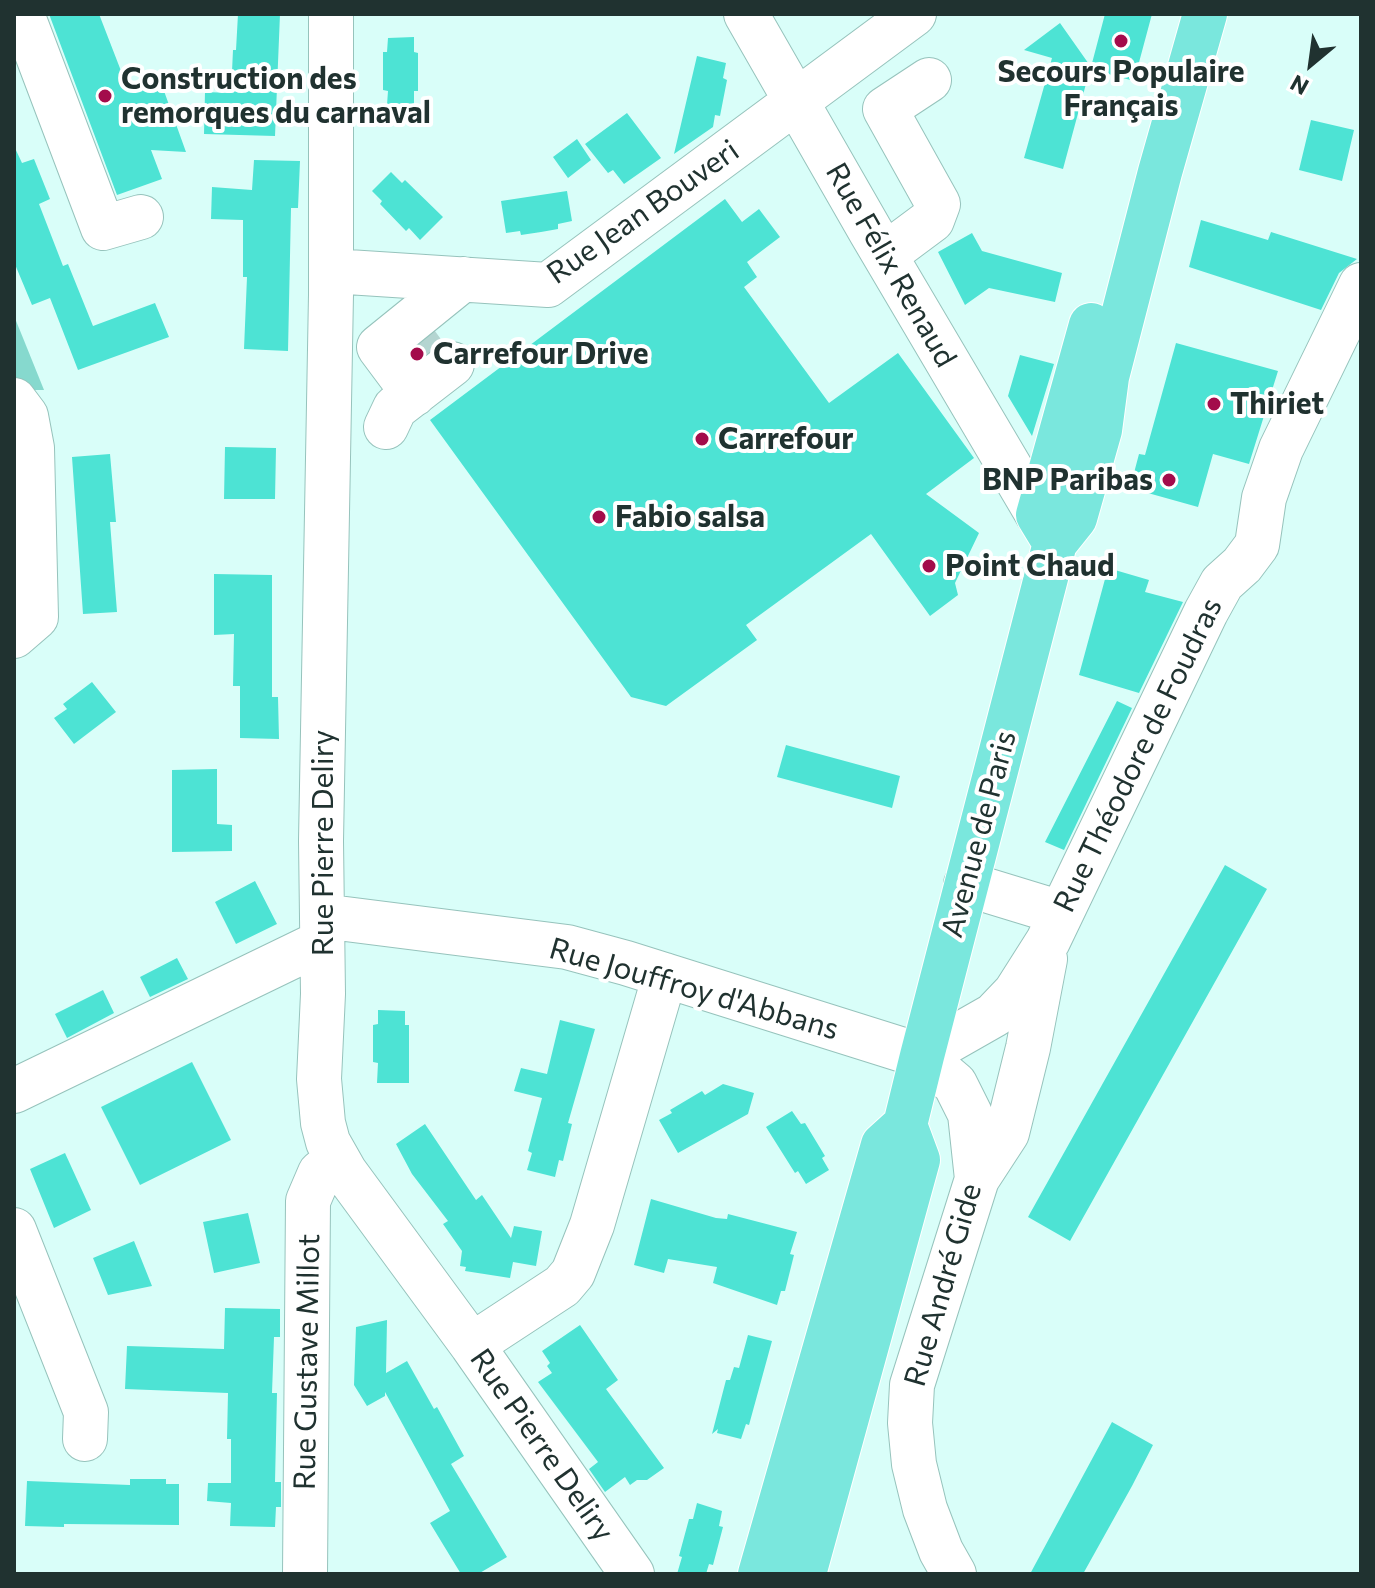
<!DOCTYPE html>
<html>
<head>
<meta charset="utf-8">
<style>
  body { margin:0 }
  #map { position:relative; width:1375px; height:1588px; overflow:hidden; background:#d9fef9; font-family:Commissioner,sans-serif }
  canvas { display:block }
  .frame { position:absolute; inset:0; border:16px solid #203230; pointer-events:none }
  .north { position:absolute; left:1271px; top:24px; width:80px; height:80px; -webkit-text-stroke:6px #fff; paint-order:stroke; rotate:209deg; font-size:22px; font-weight:700; line-height:32px; text-align:center; color:#203230 }
  .north::after { content:''; display:block; margin:auto; width:28px; height:36px; background:#203230; clip-path:polygon(50% 0,100% 100%,50% 72%,0 100%) }
</style>
</head>
<body>
<div id="map">
<canvas width="1375" height="1588"></canvas>
<div class="frame"></div>
<div class="north">N</div>
</div>
<script>
const ctx = document.querySelector('canvas').getContext('2d');
ctx.lineJoin = 'round';
function fill(path, color) { ctx.fillStyle = color; ctx.fill(path, 'evenodd'); }
const shape = rows => new Path2D(rows.map(r => 'M' + r).join(''));
function trace(path, color, width, dash) { ctx.strokeStyle = color; ctx.lineWidth = width; ctx.lineCap = dash ? 'butt' : 'round'; ctx.setLineDash(dash || []); ctx.stroke(path); }
function drawText(font, color, halo, rows, align = 'center') {
  ctx.font = font + ' Commissioner,sans-serif'; ctx.lineWidth = 8; ctx.setLineDash([]); ctx.textBaseline = 'middle'; ctx.strokeStyle = halo; ctx.fillStyle = color; for (const [text, x, y, turn = 0] of rows) {
    ctx.save(); ctx.translate(x, y); ctx.rotate((+turn || 0) * Math.PI / 180); ctx.textAlign = isNaN(turn) ? turn : align; if (halo) ctx.strokeText(text, 0, 0); ctx.fillText(text, 0, 0); ctx.restore();
  }
}
const green = shape([
  [14,316,21,333,44,390,14,390]
]);
const building = shape([
  [49,14,99,14,128,89,164,91,186,152,151,150,162,179,117,195],
  [238,14,280,14,275,136,204,134,205,92,231,93,233,50,236,50],
  [1105,14,1152,14,1134,81,1090,69,1063,169,1024,158,1052,58,1024,50,1060,23,1091,67],
  [414,37,414,52,418,53,418,91,414,91,414,105,387,105,388,91,383,90,383,52,387,52,388,38],
  [697,56,726,63,723,78,727,80,720,116,715,115,713,127,674,154],
  [627,113,661,158,624,184,613,170,608,173,585,144],
  [1311,120,1354,130,1342,181,1299,170],
  [577,139,591,160,568,178,553,157],
  [14,146,22,163,34,159,50,199,39,204,63,266,68,264,93,326,155,303,169,337,78,370,50,298,32,305,14,262],
  [254,160,300,161,298,208,291,208,288,351,244,349,247,277,243,277,243,220,211,219,212,187,252,190],
  [391,172,402,183,405,180,443,217,420,240,409,228,406,231,380,204,382,201,372,191],
  [567,191,572,221,558,224,558,229,541,232,521,235,520,231,506,233,501,201],
  [725,199,742,222,759,209,780,237,747,262,757,277,744,287,829,403,898,353,974,458,926,494,979,533,955,583,958,595,930,616,871,534,746,625,757,640,666,706,631,697,430,420],
  [1201,220,1268,240,1271,232,1357,259,1339,273,1321,310,1189,267],
  [972,233,982,251,1062,273,1055,302,989,288,965,305,938,252],
  [1176,343,1278,371,1249,464,1213,454,1198,507,1130,488,1139,454,1145,455],
  [1020,355,1054,364,1032,436,1008,396],
  [225,447,276,448,275,499,224,499],
  [110,454,116,522,110,522,117,612,83,614,72,457],
  [1108,568,1149,580,1145,592,1183,602,1139,693,1079,675],
  [214,574,272,575,272,697,278,697,279,739,240,738,240,686,233,686,234,634,214,635],
  [92,682,116,712,74,744,54,718,67,709,63,704],
  [1117,701,1132,708,1064,850,1045,842],
  [786,745,900,776,892,808,777,777],
  [217,769,217,824,232,825,232,851,172,852,172,770],
  [1225,865,1267,889,1070,1241,1028,1217],
  [255,881,277,924,236,944,215,902],
  [177,958,188,979,150,997,140,977],
  [103,990,114,1013,67,1038,55,1014],
  [378,1010,405,1011,405,1025,409,1025,409,1083,377,1083,378,1063,373,1062,373,1025,378,1024],
  [560,1020,595,1029,568,1123,572,1124,563,1161,559,1160,555,1177,527,1170,532,1153,528,1151,542,1098,514,1091,521,1068,547,1074],
  [192,1062,231,1140,140,1185,101,1107],
  [723,1084,754,1093,748,1114,678,1153,659,1120,672,1113,670,1110,702,1091,705,1095],
  [792,1111,801,1124,805,1123,825,1156,822,1158,829,1170,806,1184,798,1171,795,1173,766,1127],
  [425,1124,476,1200,482,1195,511,1238,514,1226,542,1231,536,1266,513,1262,510,1278,465,1271,466,1267,460,1266,462,1251,443,1224,448,1221,412,1174,396,1144],
  [65,1153,91,1210,54,1228,30,1169],
  [651,1199,716,1218,727,1219,728,1214,797,1232,790,1254,794,1255,785,1291,781,1291,777,1305,713,1283,717,1267,668,1259,664,1273,634,1265],
  [248,1213,260,1263,214,1273,203,1222],
  [134,1241,152,1286,108,1295,93,1258],
  [225,1308,280,1309,280,1337,274,1337,272,1393,277,1393,275,1482,281,1482,281,1507,276,1507,275,1527,230,1526,231,1503,207,1501,208,1483,231,1483,231,1439,227,1439,228,1393,125,1389,127,1346,224,1349],
  [387,1320,386,1373,407,1361,434,1409,437,1407,464,1456,451,1464,507,1557,478,1574,461,1574,430,1523,450,1511,385,1392,385,1396,367,1406,354,1385,356,1327],
  [580,1325,618,1380,606,1389,664,1468,647,1480,637,1480,630,1485,625,1477,605,1492,589,1469,598,1462,538,1382,552,1373,547,1366,550,1363,542,1351],
  [748,1335,772,1341,749,1425,746,1424,741,1439,717,1433,718,1429,712,1434,726,1380,730,1380,734,1367,739,1368],
  [1112,1422,1153,1445,1132,1486,1083,1574,1030,1574],
  [130,1479,166,1479,166,1484,179,1484,179,1525,64,1524,64,1527,25,1526,27,1481,130,1485],
  [697,1503,722,1511,719,1526,723,1527,713,1565,709,1564,706,1574,677,1574,682,1557,679,1556,689,1519,693,1519]
]);
const minorTunnel = shape([
  [404,326,439,374]
]);
const minor = shape([
  [22,14,103,228,141,217],
  [331,14,331,294,321,841,323,994,319,1079,323,1123,328,1142,345,1172,472,1345,632,1574],
  [746,14,871,232,1038,515],
  [885,255,932,220,938,204,885,109,929,80],
  [332,271,548,285,914,14],
  [414,394,379,347,463,279],
  [14,400,26,416,32,448,36,617,14,636],
  [386,427,395,408,452,364],
  [966,884,1061,913],
  [322,916,567,947,626,963,922,1056,955,1084,970,1114,977,1179,912,1385,910,1423,914,1464,925,1509,941,1551,954,1574],
  [922,1056,994,1015,1015,993,1048,941,1206,612,1222,583,1242,565,1257,545,1264,498,1281,449,1361,285],
  [14,1091,322,942],
  [977,1179,1007,1133,1028,1048,1045,959],
  [14,1230,86,1412,85,1439],
  [472,1345,562,1286,573,1273,592,1225,665,975],
  [305,1574,308,1201,320,1173,337,1159]
]);
const major = shape([
  [1055,543,1038,515,1091,325],
  [760,1574,883,1145,905,1125],
  [804,1574,918,1160,905,1125,922,1056,1055,543,1075,518,1100,430,1107,377,1160,172,1205,14]
]);
const markers = [
  [1121,41,8,"#a30c4b"],
  [105,96,8,"#a30c4b"],
  [417,354,8,"#a30c4b"],
  [1214,404,8,"#a30c4b"],
  [702,439,8,"#a30c4b"],
  [1169,480,8,"#a30c4b"],
  [599,517,8,"#a30c4b"],
  [929,566,8,"#a30c4b"]
];
const poiNames = [
  ["Secours Populaire",1121,72,"center"],
  ["Français",1121,106,"center"],
  ["Construction des",121,79],
  ["remorques du carnaval",121,113],
  ["Carrefour Drive",433,354],
  ["Thiriet",1230,404],
  ["Carrefour",718,439],
  ["BNP Paribas",1153,480,"right"],
  ["Fabio salsa",615,517],
  ["Point Chaud",945,566]
];
const streetNames = [
  ["Rue Jean Bouveri",643,212,-35],
  ["Rue Félix Renaud",891,265,60],
  ["Rue Théodore de Foudras",1138,755,-64],
  ["Avenue de Paris",979,834,-75],
  ["Rue Pierre Deliry",323,843,-90],
  ["Rue Jouffroy d'Abbans",694,989,16],
  ["Rue André Gide",943,1285,-74],
  ["Rue Gustave Millot",307,1362,-89],
  ["Rue Pierre Deliry",542,1445,55]
];
fill(green, '#86d9ce');
fill(building, '#4de3d4');
trace(minorTunnel, '#b4d5d1', 44, [44, 22]);
trace(minor, '#96c3bc', 46);
trace(major, '#fff', 46);
trace(minor, '#fff', 44);
trace(major, '#7ae7dd', 44);
for (const [x, y, r, color] of markers) { const dot = new Path2D(); dot.arc(x, y, r, 0, 2 * Math.PI); ctx.fillStyle = color; ctx.fill(dot); trace(dot, '#fff', 3); }
drawText('bold 30px', '#203230', '#fff', poiNames, 'left');
drawText('30px', '#203230', '#fff', streetNames);
</script>
</body>
</html>
